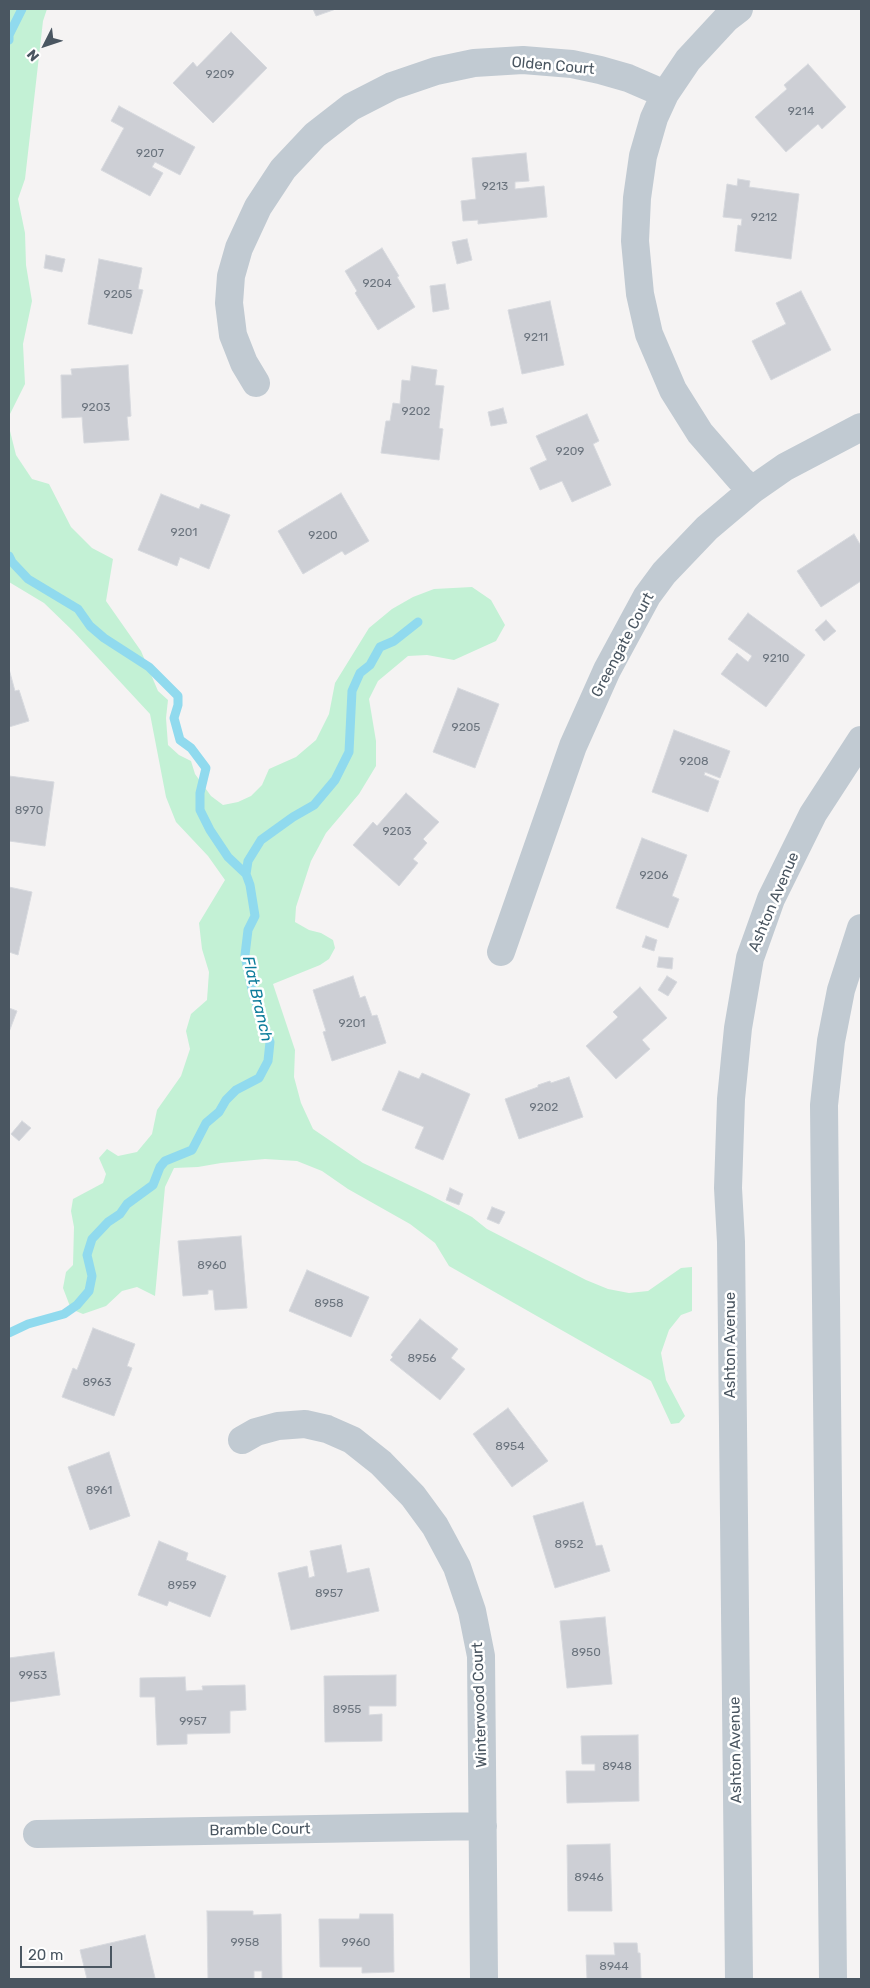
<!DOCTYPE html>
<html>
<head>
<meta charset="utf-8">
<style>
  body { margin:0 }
  #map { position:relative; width:870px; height:1988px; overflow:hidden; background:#f5f3f3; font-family:Rubik,sans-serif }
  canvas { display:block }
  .frame { position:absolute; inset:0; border:10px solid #4a5661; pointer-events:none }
  .north { position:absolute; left:20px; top:20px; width:50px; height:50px; -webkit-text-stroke:4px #fff; paint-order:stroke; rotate:229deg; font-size:14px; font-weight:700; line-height:20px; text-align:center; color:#4a5661 }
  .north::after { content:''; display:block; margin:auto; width:18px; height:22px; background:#4a5661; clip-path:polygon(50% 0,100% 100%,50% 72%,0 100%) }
  .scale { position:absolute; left:20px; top:1946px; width:92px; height:22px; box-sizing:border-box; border:2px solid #4a5661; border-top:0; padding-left:6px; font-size:15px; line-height:18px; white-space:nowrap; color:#4a5661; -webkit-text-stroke:4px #fff; paint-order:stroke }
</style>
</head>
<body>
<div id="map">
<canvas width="870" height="1988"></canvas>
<div class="frame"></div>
<div class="north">N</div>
<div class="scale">20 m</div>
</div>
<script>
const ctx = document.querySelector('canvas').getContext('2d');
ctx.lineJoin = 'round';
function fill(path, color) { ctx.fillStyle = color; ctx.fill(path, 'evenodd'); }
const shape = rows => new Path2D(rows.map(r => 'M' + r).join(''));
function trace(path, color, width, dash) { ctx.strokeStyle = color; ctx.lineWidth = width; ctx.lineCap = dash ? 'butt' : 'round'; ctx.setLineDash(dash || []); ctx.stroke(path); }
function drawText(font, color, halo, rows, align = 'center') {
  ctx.font = font + ' Rubik,sans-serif'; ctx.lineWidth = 5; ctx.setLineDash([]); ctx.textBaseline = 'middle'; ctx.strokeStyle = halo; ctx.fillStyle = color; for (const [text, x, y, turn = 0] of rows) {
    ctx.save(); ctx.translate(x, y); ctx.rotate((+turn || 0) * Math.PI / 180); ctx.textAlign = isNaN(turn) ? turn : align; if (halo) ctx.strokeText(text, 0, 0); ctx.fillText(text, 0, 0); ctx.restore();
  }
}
const green = shape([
  [9,9,47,9,43,21,25,179,18,199,25,233,26,265,32,301,23,344,25,384,9,416],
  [9,427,16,455,32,479,49,484,71,527,92,548,113,559,106,601,141,651,158,691,168,700,166,718,168,745,179,755,191,761,195,774,211,796,223,805,238,802,251,796,262,785,269,769,296,757,316,740,329,714,335,683,369,628,392,609,413,597,434,589,472,587,491,600,505,625,496,641,454,660,427,655,408,656,378,681,369,699,376,741,376,766,359,794,326,833,311,861,296,907,295,922,309,930,321,933,333,940,335,948,329,959,320,965,273,984,295,1050,294,1077,301,1103,313,1129,363,1163,430,1195,472,1217,487,1229,586,1280,608,1289,629,1293,648,1291,681,1268,692,1267,692,1311,681,1315,669,1330,661,1353,666,1380,685,1416,679,1423,671,1424,651,1381,449,1266,435,1243,410,1224,348,1189,322,1171,297,1161,265,1159,221,1163,198,1167,174,1168,165,1187,155,1296,137,1287,122,1291,106,1306,83,1314,71,1309,63,1288,66,1272,73,1265,74,1227,71,1211,73,1199,103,1183,106,1174,99,1158,107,1149,118,1156,137,1152,152,1134,157,1110,181,1076,190,1049,186,1031,191,1014,207,1000,209,972,202,949,199,923,225,880,208,856,176,822,166,797,150,714,73,631,44,603,9,582]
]);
const stream = shape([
  [9,40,9,35,22,9],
  [9,556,12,562,28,579,78,609,90,626,104,638,149,667,178,696,178,705,174,718,180,740,191,748,206,768,200,793,200,810,210,830,228,857,246,874,250,885,255,916,248,930,245,955,253,994,270,1042,268,1061,259,1078,236,1090,226,1100,219,1112,206,1123,192,1150,165,1161,160,1167,153,1185,127,1204,120,1214,108,1222,92,1239,87,1255,92,1276,89,1291,77,1305,64,1314,28,1324,9,1333],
  [246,874,248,861,261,840,293,817,314,805,335,780,349,752,352,691,360,673,370,665,380,647,394,641,418,622]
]);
const building = shape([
  [313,9,336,9,316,16,313,9],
  [231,32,267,68,213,123,173,83,193,62,197,67,231,32],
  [808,64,846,107,822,129,818,124,786,152,755,117,787,89,784,85,808,64],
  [119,106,195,147,180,175,155,162,152,167,163,173,150,196,101,170,124,128,111,121,119,106],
  [526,153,529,181,515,182,515,189,544,186,547,217,478,224,478,220,463,221,461,201,476,199,472,158,526,153],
  [738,179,750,181,749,187,799,194,791,259,735,251,738,225,741,226,742,219,723,217,727,184,737,186,738,179],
  [467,239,472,260,457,264,452,242,467,239],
  [382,248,399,276,397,277,415,307,378,330,355,293,357,291,345,271,382,248],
  [46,255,65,259,62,272,44,268,46,255],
  [99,259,142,268,138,289,143,290,132,334,88,324,99,259],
  [445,284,449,309,433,312,430,286,445,284],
  [801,291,831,350,771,380,752,341,786,324,776,303,801,291],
  [550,301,564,365,522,374,508,310,550,301],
  [128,365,131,416,127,417,129,440,84,443,82,417,62,418,61,375,72,375,71,369,128,365],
  [412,366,437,370,435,385,444,386,439,428,443,429,439,460,381,453,386,421,390,421,393,403,400,404,402,380,410,381,412,366],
  [503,408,507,423,491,426,488,412,503,408],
  [587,414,599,441,593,444,611,485,572,502,562,481,540,490,530,468,547,460,536,436,587,414],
  [341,493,369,541,345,555,342,551,303,574,278,531,341,493],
  [161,494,199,509,201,504,230,515,209,569,180,557,177,566,138,550,161,494],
  [854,534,861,546,861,581,821,607,797,571,854,534],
  [748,613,805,655,766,707,721,674,737,653,748,662,752,656,728,639,748,613],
  [826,620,836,631,824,641,815,630,826,620],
  [9,669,15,691,19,690,29,721,9,727,9,669],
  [458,688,499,704,475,768,433,752,458,688],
  [674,730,730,751,720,778,705,772,704,775,719,781,708,812,652,792,674,730],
  [9,776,54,782,45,846,9,841,9,776],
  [406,793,439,822,423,839,427,843,413,859,418,863,399,886,353,845,373,822,377,826,406,793],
  [642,838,687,855,672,896,679,899,668,928,616,908,642,838],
  [9,887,32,892,18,955,9,952,9,887],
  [646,936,657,940,654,951,642,947,646,936],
  [659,957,673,958,672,969,657,967,659,957],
  [353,976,360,998,365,996,372,1016,377,1015,386,1043,332,1061,323,1032,326,1031,313,990,353,976],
  [667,976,677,982,668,996,658,990,667,976],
  [640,987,667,1018,642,1040,650,1049,616,1079,586,1046,618,1017,613,1012,640,987],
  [9,1008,17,1011,9,1032,9,1008],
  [399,1071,419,1079,422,1073,470,1094,443,1160,415,1148,424,1127,382,1110,399,1071],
  [569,1077,583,1117,519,1139,505,1099,538,1087,538,1085,550,1081,551,1083,569,1077],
  [22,1121,31,1128,19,1141,11,1134,22,1121],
  [450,1188,463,1194,459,1205,446,1200,450,1188],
  [492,1207,505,1212,499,1224,487,1219,492,1207],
  [241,1236,247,1308,215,1310,213,1290,208,1290,208,1294,183,1296,178,1241,241,1236],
  [307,1270,369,1297,351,1337,289,1311,307,1270],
  [420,1319,458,1349,451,1358,465,1369,440,1400,390,1360,393,1357,391,1355,420,1319],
  [93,1328,135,1344,127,1366,132,1368,114,1416,62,1397,73,1368,77,1370,93,1328],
  [508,1408,548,1461,512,1487,473,1434,508,1408],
  [109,1452,130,1516,90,1530,68,1467,109,1452],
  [583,1502,596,1546,602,1545,610,1571,555,1588,533,1516,583,1502],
  [159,1541,188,1553,186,1560,226,1576,210,1617,169,1601,167,1606,138,1595,159,1541],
  [341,1545,347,1573,369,1568,379,1611,291,1630,278,1573,307,1566,309,1578,315,1576,310,1551,341,1545],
  [605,1617,612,1684,567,1688,560,1621,605,1617],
  [54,1652,60,1695,9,1702,9,1658,54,1652],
  [396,1675,396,1706,369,1706,369,1715,382,1714,382,1741,325,1742,324,1676,396,1675],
  [185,1677,186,1691,203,1690,202,1686,245,1685,246,1710,230,1711,230,1733,187,1734,187,1744,157,1745,155,1697,140,1697,140,1678,185,1677],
  [638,1735,639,1801,567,1803,566,1771,595,1771,595,1764,582,1764,581,1736,638,1735],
  [610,1844,612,1911,568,1911,567,1845,610,1844],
  [207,1911,253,1911,253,1915,281,1914,282,1979,262,1979,262,1971,254,1971,254,1979,208,1979,207,1911],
  [360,1914,393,1914,394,1972,362,1973,362,1967,320,1967,319,1919,359,1919,360,1914],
  [145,1935,155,1978,87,1979,80,1950,145,1935],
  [614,1943,637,1943,638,1953,640,1953,641,1979,587,1979,586,1955,615,1955,614,1943]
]);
const minor = shape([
  [739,9,726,19,688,60,665,94,654,118,643,156,637,198,635,241,640,294,649,334,673,390,700,433,740,479,752,490],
  [256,383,244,363,233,335,229,303,231,276,239,248,258,207,283,169,315,135,351,107,392,86,436,71,474,63,523,60,572,64,600,70,628,78,665,94],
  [501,952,573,746,607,670,647,596,664,573,707,528,752,490,785,467,861,427],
  [242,1440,256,1432,278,1426,305,1424,327,1429,352,1440,381,1463,413,1496,435,1526,457,1567,472,1611,481,1656,484,1979],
  [37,1834,483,1826],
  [739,1979,731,1242,728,1188,731,1099,738,1028,750,958,771,899,813,814,861,740],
  [833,1979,824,1105,831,1041,841,990,861,928]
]);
const numberNames = [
  ["9209",220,75],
  ["9214",801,112],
  ["9207",150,154],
  ["9213",495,187],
  ["9212",764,218],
  ["9204",377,284],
  ["9205",118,295],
  ["9211",536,338],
  ["9203",96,408],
  ["9202",416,412],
  ["9209",570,452],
  ["9201",184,533],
  ["9200",323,536],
  ["9210",776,659],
  ["9205",466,728],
  ["9208",694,762],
  ["8970",29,811],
  ["9203",397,832],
  ["9206",654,876],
  ["9201",352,1024],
  ["9202",544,1108],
  ["8960",212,1266],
  ["8958",329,1304],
  ["8956",422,1359],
  ["8963",97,1383],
  ["8954",510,1447],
  ["8961",99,1491],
  ["8952",569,1545],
  ["8959",182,1586],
  ["8957",329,1594],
  ["8950",586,1653],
  ["9953",33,1676],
  ["8955",347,1710],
  ["9957",193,1722],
  ["8948",617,1767],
  ["8946",589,1878],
  ["9958",245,1943],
  ["9960",356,1943],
  ["8944",614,1967]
];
const streetNames = [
  ["Olden Court",553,66,5],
  ["Greengate Court",623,645,-62],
  ["Ashton Avenue",774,902,-67],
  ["Ashton Avenue",731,1345,-90],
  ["Winterwood Court",480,1705,-92],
  ["Ashton Avenue",736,1750,-91],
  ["Bramble Court",260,1830,-1]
];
const waterNames = [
  ["Flat Branch",257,999,77]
];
fill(green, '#c3f1d5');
trace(stream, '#90daee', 9);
fill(building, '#cdcfd5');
trace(building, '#d7d9de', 1);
trace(minor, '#c1cad2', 28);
drawText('12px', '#6b747e', null, numberNames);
drawText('15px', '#4a5661', '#fff', streetNames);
drawText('italic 16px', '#0c7c9b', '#fff', waterNames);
</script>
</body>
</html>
